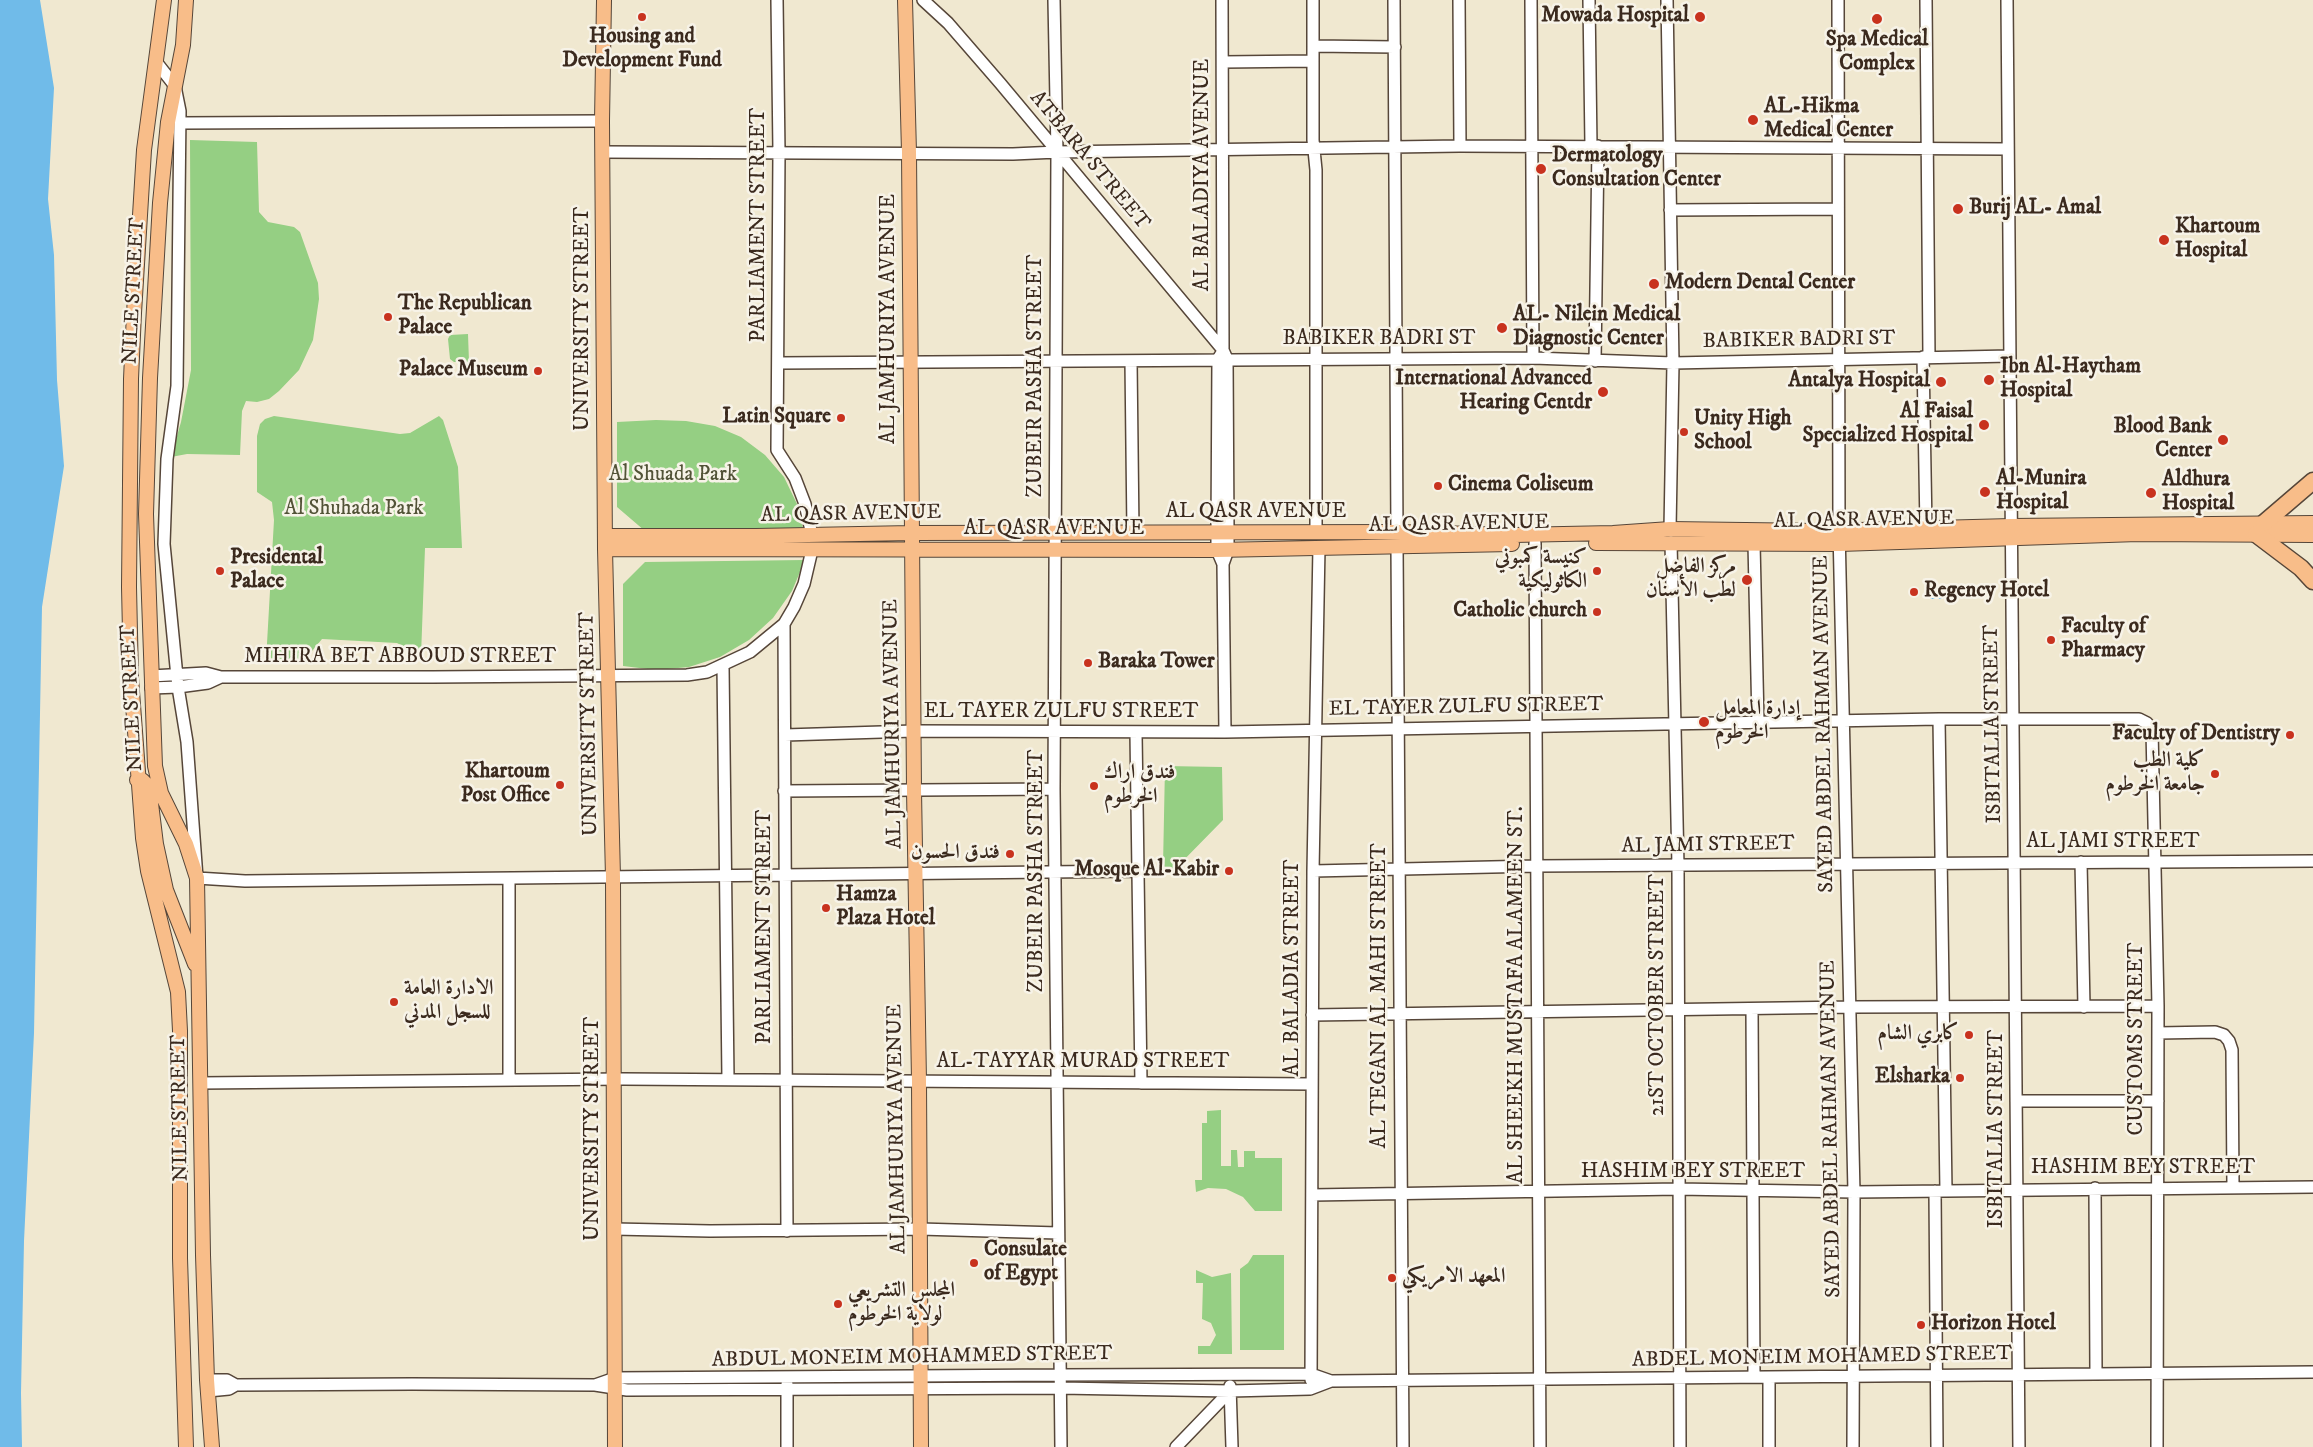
<!DOCTYPE html>
<html>
<head>
<meta charset="utf-8">
<style>
  body { margin:0 }
  canvas { display:block; background:#f0e8d0 }
</style>
</head>
<body>
<canvas width="2313" height="1447"></canvas>
<script>
const ctx = document.querySelector('canvas').getContext('2d');
ctx.lineJoin = 'round';
function fill(path, color) { ctx.fillStyle = color; ctx.fill(path, 'evenodd'); }
const shape = rows => new Path2D(rows.map(r => 'M' + r).join(''));
function trace(path, color, width, dash) { ctx.strokeStyle = color; ctx.lineWidth = width; ctx.lineCap = dash ? 'butt' : 'round'; ctx.setLineDash(dash || []); ctx.stroke(path); }
function drawText(font, color, halo, rows, align = 'center') {
  ctx.font = font + ' "IM FELL DW Pica",Amiri,serif'; ctx.lineWidth = 5; ctx.setLineDash([]); ctx.textBaseline = 'middle'; ctx.strokeStyle = halo; ctx.fillStyle = color; for (const [text, x, y, turn = 0] of rows) {
    ctx.save(); ctx.translate(x, y); ctx.rotate((+turn || 0) * Math.PI / 180); ctx.textAlign = isNaN(turn) ? turn : align; if (halo) ctx.strokeText(text, 0, 0); ctx.fillText(text, 0, 0); ctx.restore();
  }
}
const green = shape([
  [190,140,257,142,259,212,268,222,294,227,300,232,318,283,319,299,313,340,299,370,279,391,269,399,257,402,246,401,242,411,240,455,187,454,171,457,181,422,191,370],
  [468,334,469,362,454,362,450,359,448,339,450,335],
  [274,416,400,434,410,433,439,416,443,420,458,467,462,548,425,548,421,656,397,643,322,639,303,662,266,661,274,520,272,502,257,492,257,436,260,424,265,419],
  [656,420,686,421,715,426,741,437,765,455,784,477,797,504,804,532,645,531,617,507,617,422],
  [805,560,792,591,773,618,749,640,720,657,689,667,656,670,623,666,623,584,645,562],
  [1165,766,1222,767,1223,820,1174,870,1163,866],
  [1221,1110,1221,1166,1231,1166,1231,1150,1237,1150,1238,1167,1244,1167,1244,1151,1255,1151,1255,1158,1282,1158,1282,1211,1255,1211,1243,1197,1226,1189,1208,1188,1196,1192,1195,1180,1202,1180,1202,1123,1207,1123,1207,1111],
  [1253,1255,1284,1255,1284,1350,1240,1350,1240,1269,1248,1263],
  [1196,1270,1212,1277,1231,1273,1232,1354,1198,1354,1198,1346,1210,1346,1216,1335,1211,1323,1202,1319,1203,1283,1196,1283]
]);
const water = shape([
  [0,0,40,0,54,88,48,199,54,255,57,380,64,466,42,607,34,1033,24,1241,21,1393,22,1447,0,1447],
  [1929,587,1948,587,1948,599,1929,599]
]);
const minor = shape([
  [777,0,779,152,777,450,795,478,805,504,812,535],
  [923,0,948,23,1000,83,1223,350],
  [1054,0,1057,152,1054,789,1061,1447],
  [1222,0,1223,350,1227,359,1228,534,1228,550,1223,564],
  [1313,0,1313,140,1316,170,1316,533],
  [1394,0,1397,532],
  [1459,0,1460,146],
  [1531,0,1533,358],
  [1589,0,1591,146],
  [1667,0,1673,363,1670,529],
  [1838,0,1839,530,1854,1192,1853,1447],
  [1926,0,1929,357],
  [2007,0,2019,1447],
  [1313,46,1395,47],
  [1223,62,1313,61],
  [157,63,175,86,180,111,177,386,167,459,164,544,178,687,187,742,197,878,245,881,1137,871],
  [180,123,602,121],
  [603,152,1013,154,1057,152,1460,146,2008,149],
  [1670,210,1838,209],
  [1221,354,1218,359,1217,533,1217,550,1223,564,1225,732],
  [1923,357,1926,528],
  [1131,361,1133,533],
  [1595,361,1598,146],
  [779,363,1533,358,1673,363,2010,356],
  [1671,542,1678,866,1680,1447],
  [1535,543,1540,1447],
  [1754,543,1758,722],
  [1397,546,1403,1447],
  [784,624,787,1231],
  [723,666,728,1079],
  [151,676,206,673,221,677,433,677,687,675,707,672,750,652,784,624,794,607,804,584,812,550],
  [151,688,178,687,208,683,221,677],
  [1939,719,1946,1191],
  [1136,733,1141,1083],
  [785,735,914,731,1225,732,1939,719,2139,719,2147,723,2152,730,2158,1006,2157,1447],
  [784,791,1054,789],
  [2081,862,2084,1007],
  [1313,871,1536,866,2313,861],
  [509,879,509,1080],
  [1752,1009,1754,1377],
  [1312,1015,1850,1007,2158,1006],
  [2158,1033,2215,1032,2224,1035,2229,1041,2232,1050,2233,1187],
  [200,1083,623,1079,1312,1084],
  [2016,1101,2158,1101],
  [2095,1188,2096,1374],
  [1935,1191,1937,1447],
  [1312,1195,1678,1189,1854,1192,2313,1187],
  [614,1229,710,1231,920,1229,1058,1233],
  [1769,1377,1769,1447],
  [207,1380,227,1380,236,1385],
  [1311,1380,1313,871,1319,547],
  [595,1385,615,1378,1060,1375,1311,1374,1331,1381,2313,1372],
  [1230,1386,1232,1447],
  [208,1391,229,1389,236,1385,412,1384,595,1385,627,1390,1060,1388,1230,1391,1310,1389,1331,1381],
  [787,1447,787,1384],
  [1176,1447,1230,1391]
]);
const major = shape([
  [164,0,144,150,134,313,131,379,129,587,131,678,143,838,148,871,178,992,180,1031,180,1258,186,1447],
  [186,0,183,45,168,122,160,203,150,378,146,514,155,766,161,793,186,844,197,878,203,1255,207,1380,212,1447],
  [604,0,602,121,605,549,613,877,615,1447],
  [905,0,909,152,914,790,919,1081,921,1447],
  [605,536,756,536,911,533,1397,532,1514,535,1613,533,1670,529,1820,531,2011,526,2313,523],
  [1596,543,1840,544,2138,534,2313,535],
  [605,549,1217,550,1512,544],
  [137,780,142,780,149,787,156,844,166,890,195,964]
]);
const highway = shape([
  [2264,523,2313,481],
  [2256,534,2301,568,2313,581]
]);
const markers = [
  [642,17,5,"#c8321e"],
  [1700,17,6,"#c8321e"],
  [1877,19,6,"#c8321e"],
  [1753,120,6,"#c8321e"],
  [1541,169,6,"#c8321e"],
  [1958,209,6,"#c8321e"],
  [2164,240,6,"#c8321e"],
  [1654,284,6,"#c8321e"],
  [388,317,5,"#c8321e"],
  [1502,328,6,"#c8321e"],
  [538,371,5,"#c8321e"],
  [1989,380,6,"#c8321e"],
  [1941,382,6,"#c8321e"],
  [1603,392,6,"#c8321e"],
  [841,418,5,"#c8321e"],
  [1984,425,6,"#c8321e"],
  [1684,432,5,"#c8321e"],
  [2223,440,6,"#c8321e"],
  [1438,486,5,"#c8321e"],
  [1985,492,6,"#c8321e"],
  [2151,493,6,"#c8321e"],
  [220,571,5,"#c8321e"],
  [1597,571,5,"#c8321e"],
  [1747,580,6,"#c8321e"],
  [1914,592,5,"#c8321e"],
  [1597,612,5,"#c8321e"],
  [2051,640,5,"#c8321e"],
  [1088,663,5,"#c8321e"],
  [1704,722,6,"#c8321e"],
  [2290,735,5,"#c8321e"],
  [2215,774,5,"#c8321e"],
  [560,785,5,"#c8321e"],
  [1094,786,5,"#c8321e"],
  [1010,854,5,"#c8321e"],
  [1229,871,5,"#c8321e"],
  [826,908,5,"#c8321e"],
  [394,1002,5,"#c8321e"],
  [1969,1035,5,"#c8321e"],
  [1960,1078,5,"#c8321e"],
  [974,1263,5,"#c8321e"],
  [1392,1278,5,"#c8321e"],
  [838,1304,5,"#c8321e"],
  [1921,1325,5,"#c8321e"]
];
const poiNames = [
  ["Mowada Hospital",1689,17,"right"],
  ["Housing and",642,38,"center"],
  ["Development Fund",642,62,"center"],
  ["Spa Medical",1877,41,"center"],
  ["Complex",1877,65,"center"],
  ["AL-Hikma",1764,108],
  ["Medical Center",1764,132],
  ["Dermatology",1552,157],
  ["Consultation Center",1552,181],
  ["Burij AL- Amal",1969,209],
  ["Khartoum",2175,228],
  ["Hospital",2175,252],
  ["Modern Dental Center",1665,284],
  ["The Republican",398,305],
  ["Palace",398,329],
  ["AL- Nilein Medical",1513,316],
  ["Diagnostic Center",1513,340],
  ["Ibn Al-Haytham",2000,368],
  ["Hospital",2000,392],
  ["Palace Museum",528,371,"right"],
  ["International Advanced",1592,380,"right"],
  ["Hearing Centdr",1592,404,"right"],
  ["Antalya Hospital",1930,382,"right"],
  ["Al Faisal",1973,413,"right"],
  ["Specialized Hospital",1973,437,"right"],
  ["Latin Square",831,418,"right"],
  ["Unity High",1694,420],
  ["School",1694,444],
  ["Blood Bank",2212,428,"right"],
  ["Center",2212,452,"right"],
  ["Al-Munira",1996,480],
  ["Hospital",1996,504],
  ["Aldhura",2162,481],
  ["Hospital",2162,505],
  ["Cinema Coliseum",1448,486],
  ["Presidental",230,559],
  ["Palace",230,583],
  ["كنيسة كمبوني",1587,559,"right"],
  ["الكاثوليكية",1587,583,"right"],
  ["مركز الفاضل",1736,568,"right"],
  ["لطب الأسنان",1736,592,"right"],
  ["Regency Hotel",1924,592],
  ["Catholic church",1587,612,"right"],
  ["Faculty of",2061,628],
  ["Pharmacy",2061,652],
  ["Baraka Tower",1098,663],
  ["إدارة المعامل",1715,710],
  ["الخرطوم",1715,734],
  ["Faculty of Dentistry",2280,735,"right"],
  ["كلية الطب",2205,762,"right"],
  ["جامعة الخرطوم",2205,786,"right"],
  ["Khartoum",550,773,"right"],
  ["Post Office",550,797,"right"],
  ["فندق اراك",1104,774],
  ["الخرطوم",1104,798],
  ["فندق الحسون",1000,854,"right"],
  ["Mosque Al-Kabir",1219,871,"right"],
  ["Hamza",836,896],
  ["Plaza Hotel",836,920],
  ["الادارة العامة",404,990],
  ["للسجل المدني",404,1014],
  ["كابري الشام",1959,1035,"right"],
  ["Elsharka",1950,1078,"right"],
  ["Consulate",984,1251],
  ["of Egypt",984,1275],
  ["المعهد الامريكي",1402,1278],
  ["المجلس التشريعي",848,1292],
  ["لولاية الخرطوم",848,1316],
  ["Horizon Hotel",1931,1325]
];
const streetNames = [
  ["ATBARA STREET",1089,161,50],
  ["AL BALADIYA AVENUE",1204,175,-90],
  ["PARLIAMENT STREET",760,225,-90],
  ["NILE STREET",135,291,-87],
  ["UNIVERSITY STREET",584,319,-90],
  ["AL JAMHURIYA AVENUE",890,319,-90],
  ["BABIKER BADRI ST",1379,340],
  ["BABIKER BADRI ST",1799,341,-1],
  ["ZUBEIR PASHA STREET",1037,376,-90],
  ["AL QASR AVENUE",1256,513],
  ["AL QASR AVENUE",851,515,-1],
  ["AL QASR AVENUE",1864,521,-1],
  ["AL QASR AVENUE",1459,525,-1],
  ["AL QASR AVENUE",1054,530],
  ["MIHIRA BET ABBOUD STREET",400,658],
  ["NILE STREET",133,698,-93],
  ["EL TAYER ZULFU STREET",1466,708,-1],
  ["EL TAYER ZULFU STREET",1061,713],
  ["UNIVERSITY STREET",590,724,-91],
  ["AL JAMHURIYA AVENUE",894,724,-91],
  ["SAYED ABDEL RAHMAN AVENUE",1825,724,-91],
  ["ISBITALIA STREET",1994,724,-91],
  ["AL JAMI STREET",2113,843],
  ["AL JAMI STREET",1708,846,-1],
  ["ZUBEIR PASHA STREET",1038,871,-90],
  ["PARLIAMENT STREET",766,927,-90],
  ["AL BALADIA STREET",1294,968,-90],
  ["AL SHEEKH MUSTAFA ALAMEEN ST.",1518,995,-90],
  ["21ST OCTOBER STREET",1659,995,-90],
  ["AL TEGANI AL MAHI STREET",1381,996,-90],
  ["CUSTOMS STREET",2138,1039,-90],
  ["AL-TAYYAR MURAD STREET",1083,1063],
  ["NILE STREET",181,1108,-91],
  ["UNIVERSITY STREET",594,1129,-90],
  ["AL JAMHURIYA AVENUE",898,1129,-91],
  ["SAYED ABDEL RAHMAN AVENUE",1832,1129,-91],
  ["ISBITALIA STREET",1998,1129,-90],
  ["HASHIM BEY STREET",2143,1169],
  ["HASHIM BEY STREET",1693,1173],
  ["ABDUL MONEIM MOHAMMED STREET",912,1358,-1],
  ["ABDEL MONEIM MOHAMED STREET",1822,1358,-1]
];
const parkNames = [
  ["Al Shuada Park",673,476],
  ["Al Shuhada Park",354,510]
];
fill(green, '#95cf83');
fill(water, '#70bbe9');
trace(minor, '#564639', 14);
trace(major, '#564639', 16);
trace(highway, '#564639', 19);
trace(minor, '#fff', 11);
trace(major, '#f8bd89', 14);
trace(highway, '#f8bd89', 16);
for (const [x, y, r, color] of markers) { const dot = new Path2D(); dot.arc(x, y, r, 0, 2 * Math.PI); ctx.fillStyle = color; ctx.fill(dot); trace(dot, '#f7f3e8', 2); }
drawText('bold 21px', '#3b2a1e', '#f7f3e8', poiNames, 'left');
drawText('21px', '#3b2a1e', '#f7f3e8', streetNames);
drawText('21px', '#525337', '#f7f3e8', parkNames);
</script>
</body>
</html>
